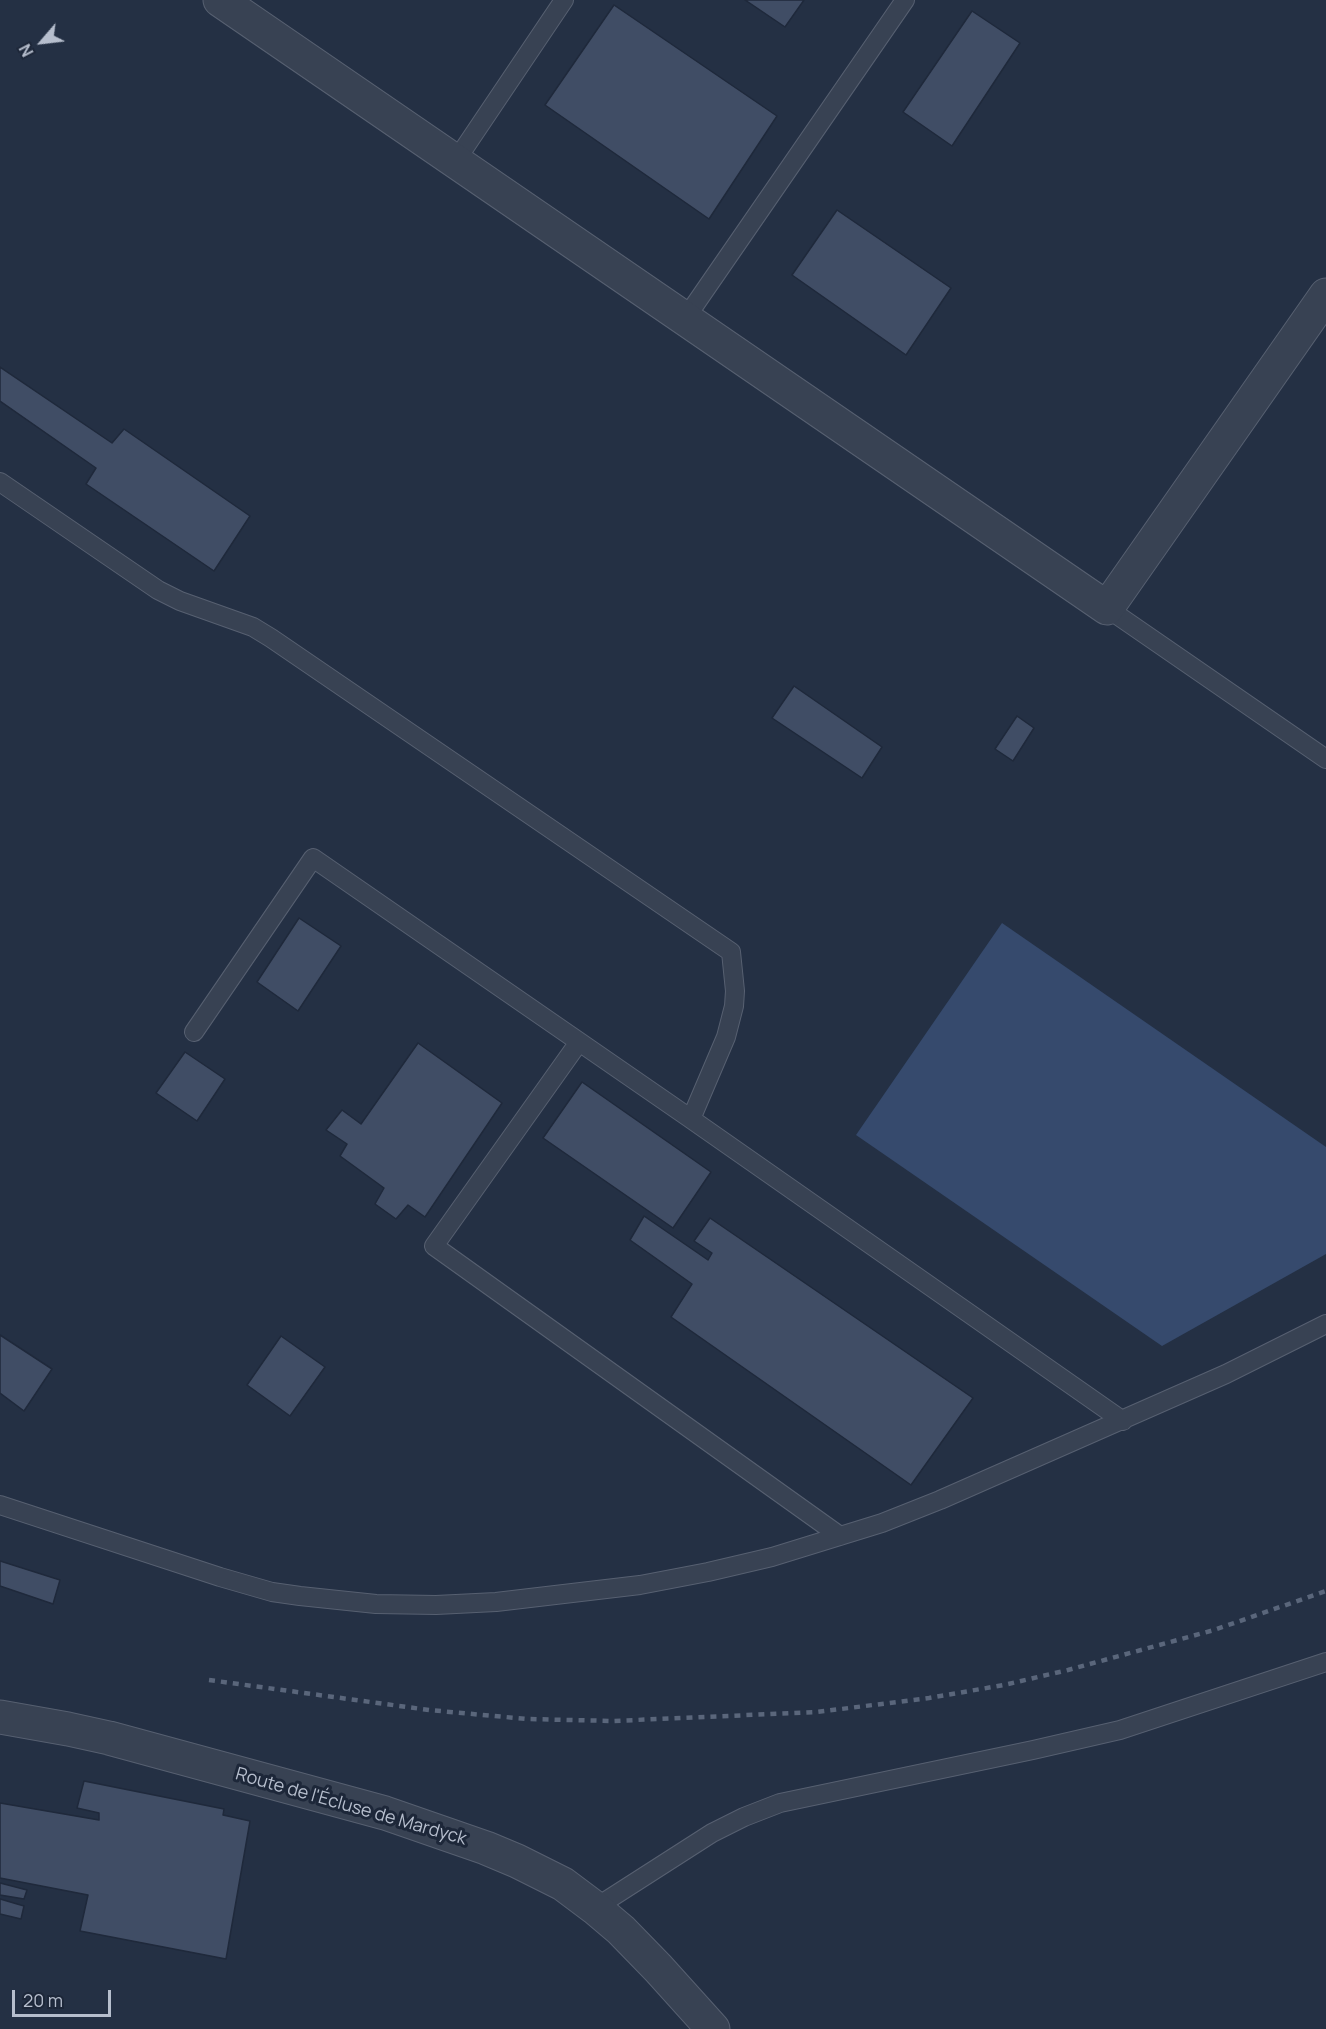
<!DOCTYPE html>
<html>
<head>
<meta charset="utf-8">
<style>
  body { margin:0 }
  #map { position:relative; width:1326px; height:2029px; overflow:hidden; background:#243044; font-family:Manrope,sans-serif }
  canvas { display:block }
  .north { position:absolute; left:12px; top:12px; width:60px; height:60px; -webkit-text-stroke:4px #1d2739; paint-order:stroke; rotate:242deg; font-size:16px; font-weight:700; line-height:24px; text-align:center; color:#b6becd }
  .north::after { content:''; display:block; margin:auto; width:21px; height:27px; background:#b6becd; clip-path:polygon(50% 0,100% 100%,50% 72%,0 100%) }
  .scale { position:absolute; left:12px; top:1990px; width:99px; height:27px; box-sizing:border-box; border:3px solid #b6becd; border-top:0; padding-left:8px; font-size:18px; line-height:21px; white-space:nowrap; color:#b6becd; -webkit-text-stroke:4px #1d2739; paint-order:stroke }
</style>
</head>
<body>
<div id="map">
<canvas width="1326" height="2029"></canvas>
<div class="north">N</div>
<div class="scale">20 m</div>
</div>
<script>
const ctx = document.querySelector('canvas').getContext('2d');
ctx.lineJoin = 'round';
function fill(path, color) { ctx.fillStyle = color; ctx.fill(path, 'evenodd'); }
const shape = rows => new Path2D(rows.map(r => 'M' + r).join(''));
function trace(path, color, width, dash) { ctx.strokeStyle = color; ctx.lineWidth = width; ctx.lineCap = dash ? 'butt' : 'round'; ctx.setLineDash(dash || []); ctx.stroke(path); }
function drawText(font, color, halo, rows, align = 'center') {
  ctx.font = font + ' Manrope,sans-serif'; ctx.lineWidth = 6; ctx.setLineDash([]); ctx.textBaseline = 'middle'; ctx.strokeStyle = halo; ctx.fillStyle = color; for (const [text, x, y, turn = 0] of rows) {
    ctx.save(); ctx.translate(x, y); ctx.rotate((+turn || 0) * Math.PI / 180); ctx.textAlign = isNaN(turn) ? turn : align; if (halo) ctx.strokeText(text, 0, 0); ctx.fillText(text, 0, 0); ctx.restore();
  }
}
const water = shape([
  [1002,923,1326,1147,1326,1254,1162,1346,856,1135]
]);
const building = shape([
  [745,0,804,0,785,27,745,0],
  [614,5,777,116,709,219,545,105,614,5],
  [972,11,1020,43,952,146,903,112,972,11],
  [837,210,951,288,906,355,792,275,837,210],
  [0,367,112,443,124,429,250,516,214,571,86,484,96,468,0,401,0,367],
  [794,686,882,747,862,778,772,718,794,686],
  [1017,716,1034,728,1013,761,995,749,1017,716],
  [299,918,341,946,298,1011,257,982,299,918],
  [418,1043,502,1103,425,1217,408,1205,396,1219,375,1204,384,1188,340,1156,347,1144,326,1130,342,1110,361,1124,418,1043],
  [185,1052,225,1079,197,1121,156,1093,185,1052],
  [582,1082,711,1172,673,1228,543,1138,582,1082],
  [644,1216,708,1260,712,1253,694,1241,710,1218,973,1398,911,1485,671,1317,692,1284,630,1240,644,1216],
  [0,1335,52,1369,24,1411,0,1393,0,1335],
  [281,1336,325,1367,290,1416,247,1385,281,1336],
  [0,1561,60,1580,53,1604,0,1586,0,1561],
  [84,1781,224,1809,223,1815,250,1821,226,1959,80,1931,88,1895,0,1878,0,1803,99,1820,99,1813,77,1808,84,1781],
  [0,1883,27,1890,24,1899,0,1895,0,1883],
  [0,1899,24,1906,21,1919,0,1914,0,1899]
]);
const lane = shape([
  [455,162,564,0],
  [685,319,905,0],
  [0,482,158,590,180,601,253,627,271,638,731,952,735,991,734,1006,726,1037,691,1119,1123,1421],
  [1107,608,1326,759],
  [194,1032,313,858,691,1119],
  [579,1042,434,1246,840,1536],
  [0,1505,220,1577,272,1592,300,1596,376,1604,436,1605,496,1602,640,1585,708,1572,772,1557,882,1523,940,1500,1226,1374,1326,1324],
  [595,1908,712,1833,744,1817,780,1803,1033,1750,1120,1730,1326,1662]
]);
const street = shape([
  [220,0,1107,608,1326,295],
  [0,1717,68,1729,109,1738,385,1813,486,1848,517,1861,563,1884,595,1908,621,1930,658,1968,713,2029]
]);
const rail = shape([
  [209,1680,429,1710,527,1719,613,1721,817,1712,929,1698,1004,1685,1068,1670,1214,1630,1326,1591]
]);
const streetNames = [
  ["Route de l'Écluse de Mardyck",351,1807,16]
];
fill(water, '#364a6d');
fill(building, '#404d65');
trace(building, '#1f293b', 1.5);
trace(lane, '#576071', 20);
trace(street, '#576071', 35);
trace(lane, '#384253', 18);
trace(street, '#384253', 33);
trace(rail, '#5a667b', 4.5, [6, 6]);
drawText('18px', '#b6becd', '#1d2739', streetNames);
</script>
</body>
</html>
